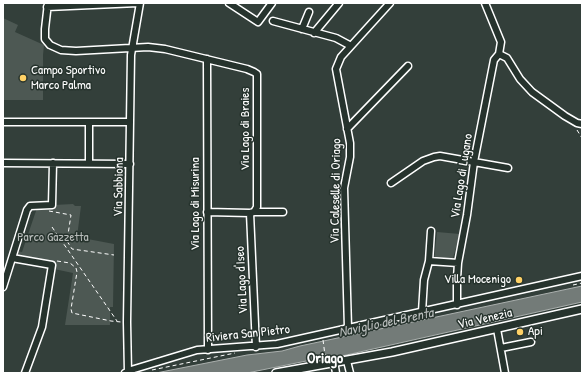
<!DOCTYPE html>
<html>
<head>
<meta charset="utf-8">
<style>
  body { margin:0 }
  #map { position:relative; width:585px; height:376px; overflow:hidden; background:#333f3a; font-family:"Patrick Hand",sans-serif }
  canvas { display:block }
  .frame { position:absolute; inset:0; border:4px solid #fff; pointer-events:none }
</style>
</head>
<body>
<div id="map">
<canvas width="585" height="376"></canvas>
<div class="frame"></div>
</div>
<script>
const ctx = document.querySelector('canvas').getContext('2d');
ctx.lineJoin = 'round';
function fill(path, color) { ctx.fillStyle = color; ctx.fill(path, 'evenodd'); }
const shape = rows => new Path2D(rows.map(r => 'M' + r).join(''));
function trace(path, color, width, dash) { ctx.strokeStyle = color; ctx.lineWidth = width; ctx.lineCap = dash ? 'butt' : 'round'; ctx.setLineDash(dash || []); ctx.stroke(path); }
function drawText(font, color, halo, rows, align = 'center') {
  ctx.font = font + ' "Patrick Hand",sans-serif'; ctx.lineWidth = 3; ctx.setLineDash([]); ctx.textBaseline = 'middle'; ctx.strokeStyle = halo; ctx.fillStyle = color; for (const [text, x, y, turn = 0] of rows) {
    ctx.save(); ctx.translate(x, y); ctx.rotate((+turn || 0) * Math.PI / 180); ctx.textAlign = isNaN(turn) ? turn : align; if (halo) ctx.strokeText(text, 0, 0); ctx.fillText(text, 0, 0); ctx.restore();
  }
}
const green = shape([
  [3,18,18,25,15,32,44,45,43,55,43,100,3,100],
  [73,204,75,206,81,206,77,237,114,244,113,307,110,307,110,325,65,325,73,273,54,269,55,263,15,256,17,251,22,252,37,208,54,205],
  [437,232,460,234,452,261,434,261]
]);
const water = shape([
  [582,286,582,302,333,358,327,355,324,355,321,358,247,373,156,373,247,355,282,351,300,346,582,286]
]);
const path = shape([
  [577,130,582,138],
  [49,211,71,215,67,241,72,249,114,255],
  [52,227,117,321],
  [57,261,70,263,76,268,77,272,71,309,72,313,111,321,121,322],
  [573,285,582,283],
  [323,340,325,355],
  [152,370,235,353]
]);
const minor = shape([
  [48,3,45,29,45,39,50,45,61,50,76,51,148,47,165,49,247,69,254,72,257,74,257,207,254,212,250,213],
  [229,3,258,22,272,3],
  [47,7,138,3],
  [273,21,336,38,351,46],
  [302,29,309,12],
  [314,33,339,3],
  [499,54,507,58,520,79,532,92,565,116,577,123,582,124],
  [207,59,208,350],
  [3,122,130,122],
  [347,129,408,66],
  [3,163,130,164],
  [89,163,89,122],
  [391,183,423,161,434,157,440,156,508,168],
  [207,212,250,213],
  [254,212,283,212],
  [250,213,256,347],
  [12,258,52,265,42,327,25,373],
  [429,261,458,263],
  [3,287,27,210,30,206,52,205,53,163],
  [457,305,457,279,458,263,467,215,474,162,494,60,499,54,501,42,485,3],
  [422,312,424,280,429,261,431,231],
  [348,328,344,188,350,157,350,143,336,69,341,57,390,3],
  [497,329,505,373],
  [501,348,531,342],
  [347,361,350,373],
  [335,367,336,373],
  [125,373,131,370,197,350,277,344,582,276],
  [128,373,127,322,131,55,140,3]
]);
const major = shape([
  [276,373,392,352,582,309]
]);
const markers = [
  [23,78,4,"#ffd166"],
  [519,280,4,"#ffd166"],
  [520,332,4,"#ffd166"]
];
const poiNames = [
  ["Campo Sportivo",31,71],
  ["Marco Palma",31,86],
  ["Villa Mocenigo",511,280,"right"],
  ["Api",528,332]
];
const streetNames = [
  ["Via Lago di Braies",246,129,-90],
  ["Via Lago di Lugano",462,176,-81],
  ["Via Sabbiona",119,187,-89],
  ["Via Caleselle di Oriago",336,191,-89],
  ["Via Lago di Misurina",196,204,-90],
  ["Via Lago d'Iseo",242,280,-93],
  ["Via Venezia",485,319,-13],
  ["Riviera San Pietro",248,334,-6]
];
const parkNames = [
  ["Parco Gazzetta",53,238]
];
const waterNames = [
  ["Naviglio del Brenta",386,323,-12]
];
const quarterNames = [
  ["Oriago",325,359]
];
fill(green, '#4d5853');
fill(water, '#737b78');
trace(water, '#abb0ae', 1);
trace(minor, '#fff', 9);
trace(major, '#fff', 10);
trace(path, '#fff', 1, [4, 3]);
trace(minor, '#26332d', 6);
trace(major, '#26332d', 7);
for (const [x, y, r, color] of markers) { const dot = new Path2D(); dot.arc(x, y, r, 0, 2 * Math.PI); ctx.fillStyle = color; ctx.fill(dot); trace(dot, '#26332d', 1.5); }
drawText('13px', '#fff', '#26332d', poiNames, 'left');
drawText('13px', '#fff', '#26332d', streetNames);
drawText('13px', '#b8bcba', '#26332d', parkNames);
drawText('italic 14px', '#b9bdbc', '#26332d', waterNames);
drawText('bold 15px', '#fff', '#26332d', quarterNames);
</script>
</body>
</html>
